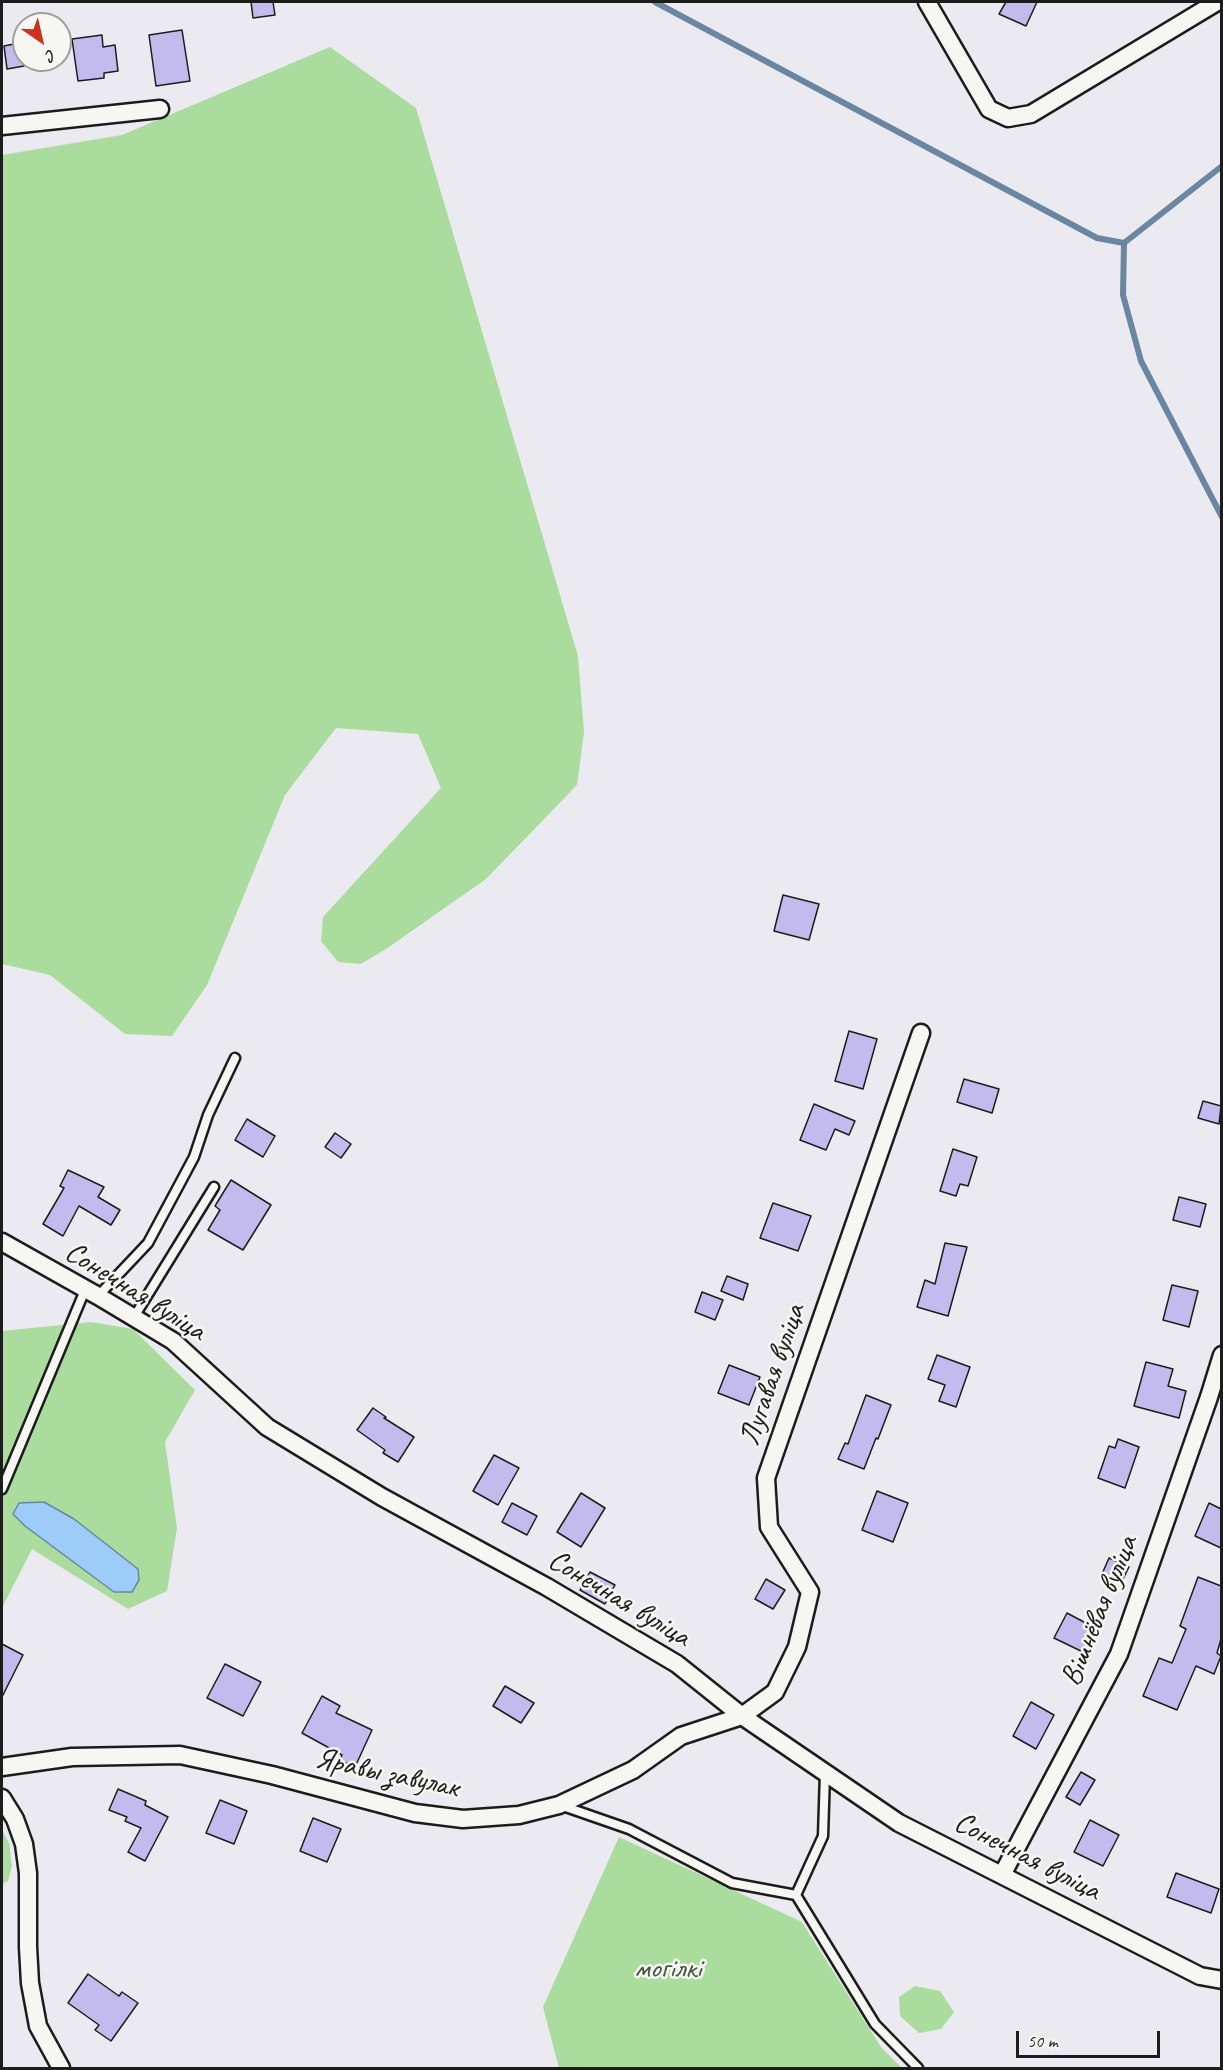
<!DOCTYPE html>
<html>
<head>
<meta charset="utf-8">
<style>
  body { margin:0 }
  #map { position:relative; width:1223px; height:2070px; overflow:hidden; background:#eceaf1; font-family:Caveat,sans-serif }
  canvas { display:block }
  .frame { position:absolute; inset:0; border:3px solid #1c1c1c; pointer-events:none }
  .north { position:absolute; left:12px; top:12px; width:60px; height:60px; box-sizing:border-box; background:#f6f6f2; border:2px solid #9f9f9c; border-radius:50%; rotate:146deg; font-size:16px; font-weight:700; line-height:24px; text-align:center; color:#1c1c1c }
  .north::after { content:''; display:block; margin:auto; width:21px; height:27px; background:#c8321e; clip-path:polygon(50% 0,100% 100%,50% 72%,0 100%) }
  .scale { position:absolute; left:1016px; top:2031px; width:144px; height:27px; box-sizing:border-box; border:3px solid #1c1c1c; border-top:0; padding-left:8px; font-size:18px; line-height:21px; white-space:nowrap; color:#1c1c1c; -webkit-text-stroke:4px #f6f6f2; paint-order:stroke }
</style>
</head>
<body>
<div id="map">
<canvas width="1223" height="2070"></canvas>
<div class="frame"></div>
<div class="north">С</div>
<div class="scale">50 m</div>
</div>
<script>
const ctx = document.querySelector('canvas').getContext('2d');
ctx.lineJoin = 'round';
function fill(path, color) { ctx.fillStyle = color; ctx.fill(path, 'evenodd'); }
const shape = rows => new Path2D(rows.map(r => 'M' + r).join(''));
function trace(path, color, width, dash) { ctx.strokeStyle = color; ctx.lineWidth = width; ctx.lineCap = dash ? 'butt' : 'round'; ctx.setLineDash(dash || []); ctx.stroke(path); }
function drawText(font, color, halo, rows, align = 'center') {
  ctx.font = font + ' Caveat,sans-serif'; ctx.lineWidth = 5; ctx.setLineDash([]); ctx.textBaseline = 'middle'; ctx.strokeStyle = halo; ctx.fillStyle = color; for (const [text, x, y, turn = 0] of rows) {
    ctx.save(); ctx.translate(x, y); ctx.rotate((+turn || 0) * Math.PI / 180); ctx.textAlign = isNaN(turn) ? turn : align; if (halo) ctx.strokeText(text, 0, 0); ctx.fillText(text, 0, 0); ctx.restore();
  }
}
const green = shape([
  [330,47,416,108,578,656,584,732,577,785,486,879,386,949,361,964,338,962,321,941,323,917,441,788,418,734,336,728,285,795,207,985,172,1036,125,1034,50,975,2,964,2,155,122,135],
  [91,1322,133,1329,195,1390,165,1442,177,1528,167,1591,128,1609,32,1549,2,1608,2,1331],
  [2,1830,9,1843,12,1866,8,1881,2,1884],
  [619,1837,802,1922,881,2047,902,2068,559,2068,543,2007],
  [915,1986,940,1991,954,2012,941,2029,919,2033,900,2016,899,1997]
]);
const water = shape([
  [44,1502,74,1519,138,1569,139,1580,132,1592,114,1592,25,1526,13,1514,19,1503,44,1502]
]);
const stream = shape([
  [655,2,1097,238,1124,243],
  [1222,166,1124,243,1123,295,1141,361,1222,517]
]);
const building = shape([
  [251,2,273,2,275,15,253,18,251,2],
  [1006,2,1037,2,1026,26,999,14,1006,2],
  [182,30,190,81,156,86,149,35,182,30],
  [102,35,103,47,115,45,118,71,104,73,104,78,78,81,72,39,102,35],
  [24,42,24,66,7,69,4,46,24,42],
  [783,895,819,904,809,940,774,931,783,895],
  [849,1031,877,1039,863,1089,835,1081,849,1031],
  [964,1079,999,1089,992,1113,957,1102,964,1079],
  [1203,1101,1221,1106,1219,1124,1198,1118,1203,1101],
  [814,1104,855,1121,849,1135,835,1129,826,1150,800,1140,814,1104],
  [247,1119,275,1136,263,1157,235,1140,247,1119],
  [335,1133,351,1144,341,1158,325,1147,335,1133],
  [953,1149,977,1157,968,1186,960,1184,956,1196,940,1191,953,1149],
  [68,1170,104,1187,98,1197,120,1210,111,1225,79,1206,63,1236,43,1224,64,1188,60,1186,68,1170],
  [231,1180,271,1205,243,1250,208,1230,220,1210,215,1206,231,1180],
  [1179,1197,1206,1204,1200,1227,1173,1220,1179,1197],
  [773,1203,811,1216,798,1251,760,1238,773,1203],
  [945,1243,967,1247,948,1316,917,1307,925,1280,935,1284,945,1243],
  [727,1276,748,1284,743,1300,721,1291,727,1276],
  [1172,1285,1198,1291,1189,1327,1163,1320,1172,1285],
  [702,1292,723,1300,715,1320,695,1312,702,1292],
  [937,1355,970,1367,956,1407,939,1401,945,1385,928,1379,937,1355],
  [1146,1362,1173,1369,1168,1386,1186,1391,1179,1418,1134,1406,1146,1362],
  [729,1365,760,1377,749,1405,718,1393,729,1365],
  [866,1395,891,1405,878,1439,876,1438,864,1469,838,1459,845,1443,848,1444,866,1395],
  [373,1408,386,1417,384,1418,414,1437,398,1462,383,1453,385,1450,357,1430,373,1408],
  [1118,1439,1139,1447,1125,1488,1098,1478,1109,1446,1115,1448,1118,1439],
  [494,1455,519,1468,498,1505,473,1491,494,1455],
  [877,1491,908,1503,893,1542,862,1530,877,1491],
  [581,1493,605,1508,581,1547,557,1532,581,1493],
  [512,1503,537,1516,527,1535,502,1522,512,1503],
  [1209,1503,1221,1509,1221,1548,1195,1536,1209,1503],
  [1109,1558,1129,1567,1121,1583,1102,1574,1109,1558],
  [590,1572,615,1585,605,1604,580,1590,590,1572],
  [1198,1577,1221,1586,1221,1639,1217,1653,1221,1656,1214,1674,1196,1666,1177,1710,1143,1696,1159,1658,1172,1663,1186,1629,1180,1626,1198,1577],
  [766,1579,785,1590,773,1609,755,1599,766,1579],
  [1067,1613,1097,1629,1085,1653,1054,1638,1067,1613],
  [2,1644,23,1655,2,1697,2,1644],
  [225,1664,261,1682,243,1716,207,1698,225,1664],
  [505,1686,534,1703,521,1723,493,1706,505,1686],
  [322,1696,340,1706,336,1713,372,1730,355,1767,340,1760,342,1755,302,1733,322,1696],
  [1031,1702,1054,1715,1036,1749,1013,1736,1031,1702],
  [1081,1772,1095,1780,1080,1805,1066,1797,1081,1772],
  [118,1789,146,1801,145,1805,168,1817,145,1861,128,1852,141,1828,125,1821,127,1817,109,1810,118,1789],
  [220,1800,247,1811,234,1844,206,1833,220,1800],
  [313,1818,341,1829,327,1862,300,1851,313,1818],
  [1090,1820,1119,1835,1103,1866,1074,1852,1090,1820],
  [1176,1873,1219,1889,1211,1913,1167,1897,1176,1873],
  [88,1974,119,1996,122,1992,138,2003,111,2041,95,2030,99,2025,68,2003,88,1974]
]);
const lane = shape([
  [98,1296,148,1243,194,1157,208,1115,235,1058],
  [134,1317,214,1187],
  [2,1489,85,1290],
  [560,1805,629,1829,732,1883,796,1895,875,2024,918,2068],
  [796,1895,823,1836,825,1773]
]);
const street = shape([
  [927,2,989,109,1008,118,1031,114,1217,2],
  [2,126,160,109],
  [2,1242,98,1296,173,1341,267,1427,382,1497,547,1587,677,1664,742,1716,899,1823,1200,1976,1222,1980],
  [2,1767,72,1757,180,1755,272,1775,415,1813,463,1819,519,1815,559,1805,633,1770,681,1736,742,1716,775,1692,797,1647,810,1592,769,1527,766,1478,921,1033],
  [2,1798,15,1819,24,1844,28,1873,28,1947,30,1983,38,2026,61,2068],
  [1002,1875,1119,1654,1209,1397,1222,1355]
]);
const streetNames = [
  ["Сонечная вуліца",135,1292,32],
  ["Лугавая вуліца",773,1375,-71],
  ["Сонечная вуліца",619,1599,31],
  ["Вішнёвая вуліца",1100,1611,-68],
  ["Яравы завулак",387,1774,12],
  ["Сонечная вуліца",1027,1857,27]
];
const parkNames = [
  ["могілкі",668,1969]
];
fill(green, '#a9dc9d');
fill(water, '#9eccf9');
trace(water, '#6a86a1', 1.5);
trace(stream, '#6a86a1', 6);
fill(building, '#c3bbed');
trace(building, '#1c1c1c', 1.5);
trace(lane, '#1c1c1c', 13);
trace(street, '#1c1c1c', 21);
trace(lane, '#f6f6f2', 8);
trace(street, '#f6f6f2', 16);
drawText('30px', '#1c1c1c', '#f6f6f2', streetNames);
drawText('30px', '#465643', '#f6f6f2', parkNames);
</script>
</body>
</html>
